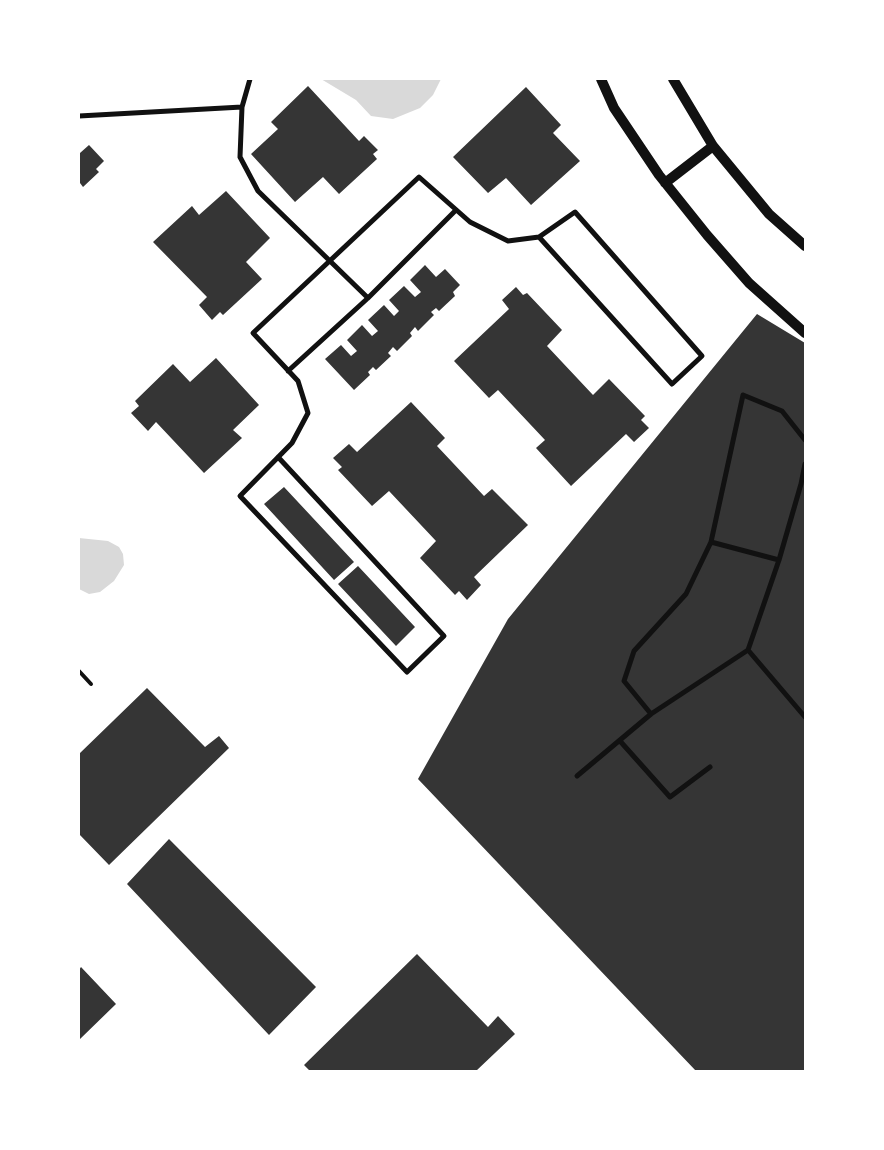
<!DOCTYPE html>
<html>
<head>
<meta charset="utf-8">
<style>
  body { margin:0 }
  #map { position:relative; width:884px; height:1150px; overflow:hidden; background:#fff; font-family:Mulish,sans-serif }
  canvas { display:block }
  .frame { position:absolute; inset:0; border:80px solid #fff; pointer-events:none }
</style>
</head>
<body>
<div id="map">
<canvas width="884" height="1150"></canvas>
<div class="frame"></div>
</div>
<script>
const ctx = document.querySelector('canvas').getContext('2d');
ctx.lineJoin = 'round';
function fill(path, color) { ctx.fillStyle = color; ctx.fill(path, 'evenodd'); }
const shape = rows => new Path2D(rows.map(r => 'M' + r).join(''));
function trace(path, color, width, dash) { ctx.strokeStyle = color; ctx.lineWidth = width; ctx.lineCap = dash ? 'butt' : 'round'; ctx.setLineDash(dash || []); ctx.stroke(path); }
const water = shape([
  [321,79,441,79,433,95,420,108,393,119,371,116,356,100],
  [79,538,108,541,119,547,123,554,124,565,114,581,100,592,89,594,79,589]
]);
const building = shape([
  [308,86,359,141,364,136,378,150,373,154,377,159,339,194,323,177,295,202,251,154,278,129,271,122],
  [526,87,561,125,553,133,580,161,531,205,506,178,488,193,453,157],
  [89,145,104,161,96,169,99,172,83,187,80,183,79,184,79,152,80,153],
  [226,191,270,238,246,262,262,279,223,315,220,312,212,320,199,305,207,297,153,242,192,206,199,215],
  [425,265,436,277,445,269,460,285,453,292,455,296,439,311,436,308,431,312,434,315,418,331,415,327,410,333,412,336,397,351,393,347,388,353,391,356,376,370,373,367,368,372,370,375,354,390,325,359,341,345,351,356,357,351,347,340,362,325,372,336,378,331,368,320,384,305,394,316,399,311,389,300,404,286,415,297,421,292,410,280],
  [516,287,523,295,527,293,562,330,547,346,593,395,609,379,645,416,641,420,649,428,634,442,626,434,571,486,536,448,545,440,498,390,489,398,454,361,509,309,502,300],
  [757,314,805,343,805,1071,696,1071,418,779,508,619],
  [216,358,259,405,233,430,242,438,204,473,156,422,148,431,131,413,139,406,135,401,173,364,190,382],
  [411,402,445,438,437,446,484,496,492,489,528,525,474,577,481,585,467,600,459,591,455,595,420,558,436,541,389,491,372,506,338,470,342,467,333,458,349,444,357,452],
  [284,487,354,562,334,580,264,504],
  [358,566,415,627,396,646,338,584],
  [147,688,205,747,219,736,229,748,109,865,79,834,79,754],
  [169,839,316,987,269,1035,127,884],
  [417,954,488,1027,498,1016,515,1034,476,1071,310,1071,304,1065],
  [81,967,116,1004,79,1040,79,970]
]);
const service = shape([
  [79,671,91,684]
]);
const minor = shape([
  [250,79,242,107,240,157,258,191,368,298],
  [79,116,242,107],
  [288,371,368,298,456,210],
  [278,457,444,636,407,672,240,496,292,443,308,413,298,381,253,333,419,177,470,222,508,241,539,237,575,212,702,356,672,384,539,237],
  [711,542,779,560],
  [748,650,805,717],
  [651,714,624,681,634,651,686,594,711,542,743,395,782,411,805,440],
  [620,741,670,797,710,767],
  [577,776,651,714,748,650,779,560,801,484,805,464]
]);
const secondary = shape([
  [601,79,614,108,659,175,707,235,749,283,805,333],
  [673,79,713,146,769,214,805,246],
  [665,183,713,146]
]);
fill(water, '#d9d9d9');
fill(building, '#353535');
trace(service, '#111', 4);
trace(minor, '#111', 5);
trace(secondary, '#111', 10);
</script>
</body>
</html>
